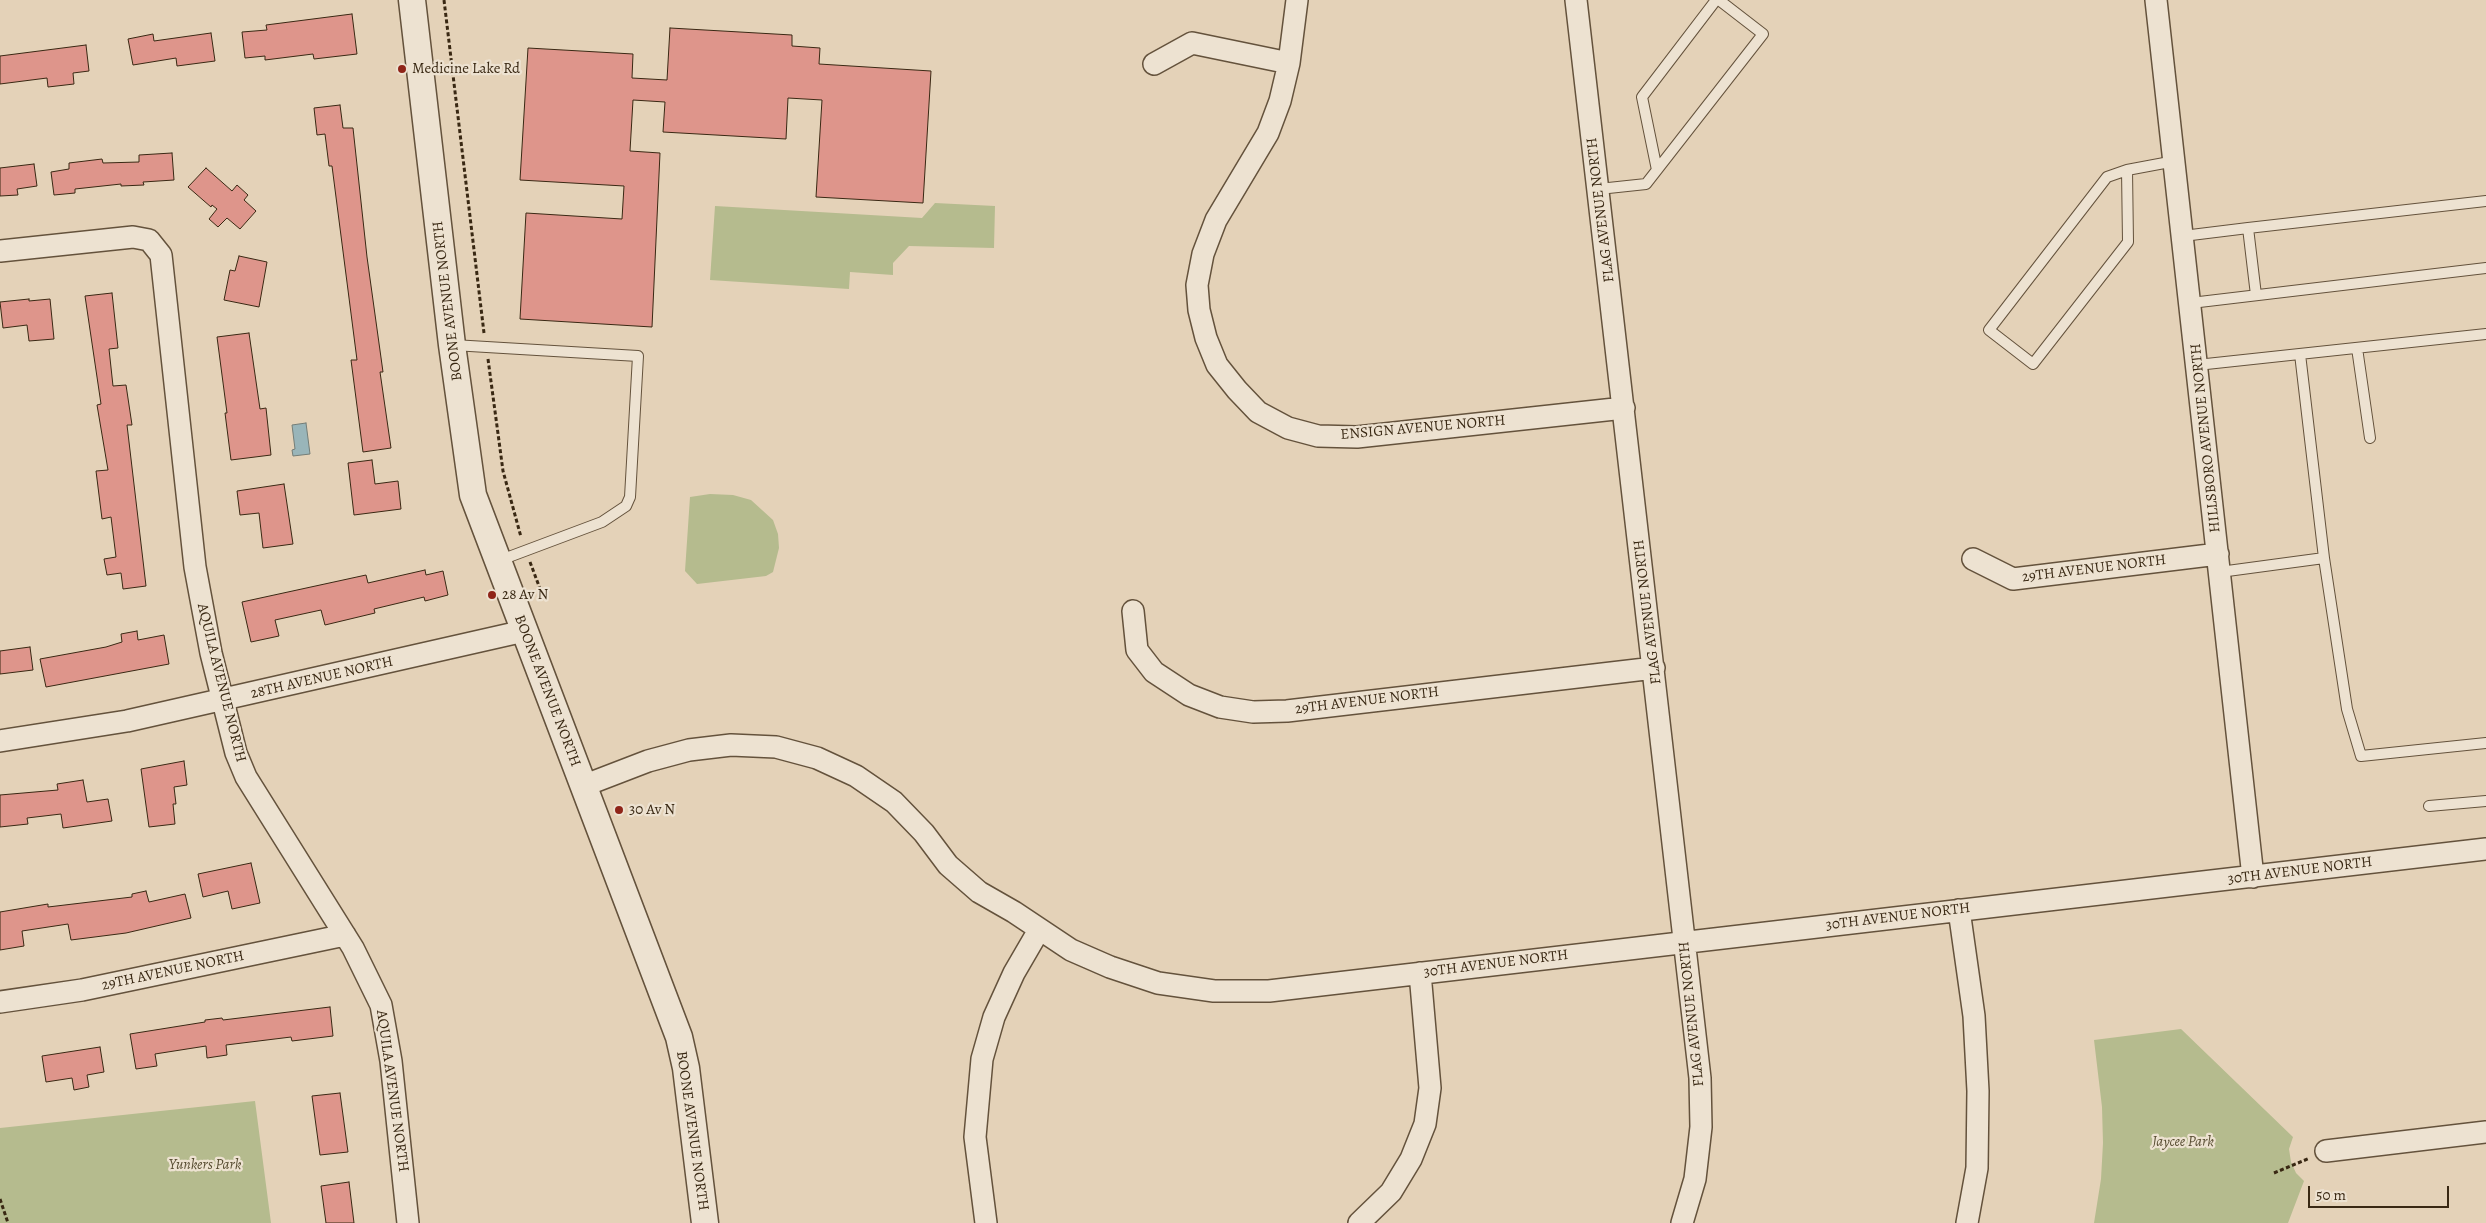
<!DOCTYPE html>
<html>
<head>
<meta charset="utf-8">
<style>
  body { margin:0 }
  #map { position:relative; width:2486px; height:1223px; overflow:hidden; background:#e4d2b8; font-family:Alegreya,serif }
  canvas { display:block }
  .scale { position:absolute; left:2308px; top:1186px; width:141px; height:22px; box-sizing:border-box; border:2px solid #392813; border-top:0; padding-left:6px; font-size:15px; line-height:18px; white-space:nowrap; color:#392813; -webkit-text-stroke:4px #ede2d1; paint-order:stroke }
</style>
</head>
<body>
<div id="map">
<canvas width="2486" height="1223"></canvas>
<div class="scale">50 m</div>
</div>
<script>
const ctx = document.querySelector('canvas').getContext('2d');
ctx.lineJoin = 'round';
function fill(path, color) { ctx.fillStyle = color; ctx.fill(path, 'evenodd'); }
const shape = rows => new Path2D(rows.map(r => 'M' + r).join(''));
function trace(path, color, width, dash) { ctx.strokeStyle = color; ctx.lineWidth = width; ctx.lineCap = dash ? 'butt' : 'round'; ctx.setLineDash(dash || []); ctx.stroke(path); }
function drawText(font, color, halo, rows, align = 'center') {
  ctx.font = font + ' Alegreya,serif'; ctx.lineWidth = 4.5; ctx.setLineDash([]); ctx.textBaseline = 'middle'; ctx.strokeStyle = halo; ctx.fillStyle = color; for (const [text, x, y, turn = 0] of rows) {
    ctx.save(); ctx.translate(x, y); ctx.rotate((+turn || 0) * Math.PI / 180); ctx.textAlign = isNaN(turn) ? turn : align; if (halo) ctx.strokeText(text, 0, 0); ctx.fillText(text, 0, 0); ctx.restore();
  }
}
const green = shape([
  [935,203,995,206,994,248,909,246,893,263,893,275,850,272,849,289,710,280,715,206,922,218],
  [710,494,733,495,751,500,773,520,778,534,779,548,773,572,766,576,697,584,685,571,690,497],
  [2181,1029,2293,1137,2289,1149,2291,1162,2296,1173,2304,1181,2288,1223,2094,1223,2101,1179,2103,1143,2102,1107,2094,1040],
  [255,1101,271,1223,0,1223,0,1128]
]);
const water = shape([
  [306,423,310,454,293,456,292,450,295,449,292,425,306,423]
]);
const building = shape([
  [352,14,357,54,314,59,313,54,265,60,265,56,245,58,242,32,267,30,266,25,352,14],
  [670,28,792,35,792,46,820,48,819,64,931,71,923,203,816,197,822,100,788,98,786,139,663,132,665,102,633,100,630,151,660,153,652,327,520,319,526,213,622,219,624,186,520,180,528,48,633,54,632,78,667,80,670,28],
  [211,33,215,61,177,66,176,58,133,65,128,39,153,34,154,41,211,33],
  [86,45,89,71,73,73,74,84,48,87,47,78,0,84,0,56,86,45],
  [340,105,343,128,353,128,367,257,383,372,380,372,391,448,363,452,351,360,357,360,332,166,329,166,325,134,317,135,314,108,340,105],
  [172,153,174,180,143,182,144,185,121,186,121,184,75,189,75,193,54,195,51,172,69,169,69,163,102,159,103,163,139,162,139,155,172,153],
  [34,164,37,186,17,189,18,195,0,196,0,168,34,164],
  [206,168,232,191,237,185,248,195,244,200,256,211,240,229,227,218,218,227,209,219,217,209,212,205,211,207,188,187,206,168],
  [239,256,267,262,259,307,224,300,230,270,235,271,239,256],
  [112,293,118,348,109,349,113,386,126,385,132,425,127,425,146,586,123,589,121,573,107,575,104,559,116,557,111,517,102,519,96,471,108,470,97,405,101,404,85,296,112,293],
  [29,299,29,301,50,299,54,339,29,341,27,325,3,328,0,302,29,299],
  [249,333,260,409,266,408,271,455,231,460,225,413,227,413,217,337,249,333],
  [372,460,375,484,398,481,401,509,354,515,348,463,372,460],
  [284,484,293,544,263,548,259,513,240,515,237,491,284,484],
  [425,570,426,575,443,571,448,595,425,601,424,597,374,609,375,613,325,625,321,610,275,620,279,636,251,642,242,602,366,575,368,583,425,570],
  [137,631,138,640,164,635,169,664,46,687,40,659,106,647,122,642,121,634,137,631],
  [30,647,33,670,0,674,0,651,30,647],
  [184,761,187,785,174,787,176,804,173,804,175,824,149,827,141,769,184,761],
  [83,780,87,802,108,799,112,821,63,828,61,814,27,818,28,824,0,827,0,795,58,790,57,784,83,780],
  [251,863,260,903,232,909,228,891,203,897,198,874,251,863],
  [146,891,149,902,185,894,191,918,126,933,71,940,68,924,22,931,24,946,0,950,0,912,48,904,48,907,132,897,132,894,146,891],
  [330,1007,333,1036,292,1041,291,1037,226,1045,227,1055,207,1058,206,1046,155,1054,157,1066,136,1069,130,1034,205,1022,205,1020,222,1018,223,1020,330,1007],
  [100,1047,104,1072,87,1075,89,1087,74,1090,72,1078,46,1082,42,1056,100,1047],
  [340,1093,348,1152,320,1155,312,1096,340,1093],
  [349,1182,354,1223,326,1223,321,1186,349,1182]
]);
const path = shape([
  [444,0,484,333],
  [488,359,503,471,521,537],
  [530,562,542,594,546,597],
  [2274,1173,2310,1158],
  [0,1199,8,1223]
]);
const service = shape([
  [1657,170,1642,97,1716,0],
  [2127,170,2128,242,2033,364,1989,330,2107,177,2127,170,2175,161],
  [1599,189,1646,184,1763,34,1719,0],
  [2248,228,2486,201],
  [2183,236,2248,228,2256,295],
  [2191,303,2486,268],
  [453,345,638,356,630,497,626,506,602,522,498,561],
  [2357,348,2370,438],
  [2300,354,2324,558,2347,709,2361,756,2486,743],
  [2197,365,2486,334],
  [2220,572,2324,558],
  [2429,806,2486,801]
]);
const minor = shape([
  [1297,0,1289,63,1280,101,1268,133,1216,220,1203,254,1197,285,1199,310,1206,338,1217,365,1237,390,1258,412,1288,428,1318,436,1357,437,1624,408],
  [1576,0,1700,1078,1701,1127,1695,1179,1682,1223],
  [2156,0,2253,877],
  [1154,64,1192,43,1289,63],
  [0,251,133,237,149,240,161,255,195,567,211,653,236,753,246,777,353,948,381,1005,391,1061,408,1223],
  [1973,559,2013,579,2218,554],
  [1133,611,1137,650,1154,672,1189,695,1220,707,1253,712,1287,711,1654,668],
  [0,741,127,721,524,631],
  [583,786,648,761,689,750,731,745,776,747,817,758,856,776,894,802,924,833,948,865,979,892,1014,912,1071,950,1110,967,1158,983,1214,991,1269,991,2486,849],
  [1959,910,1974,1016,1978,1091,1977,1168,1967,1223],
  [0,1002,82,990,345,935],
  [2326,1151,2486,1132],
  [986,1223,975,1137,982,1059,994,1017,1014,973,1039,930],
  [1359,1223,1391,1192,1411,1159,1425,1124,1430,1088,1420,973]
]);
const tertiary = shape([
  [412,0,452,345,473,495,679,1037,686,1068,705,1223]
]);
const markers = [
  [402,69,5,"#8f2418"],
  [492,595,5,"#8f2418"],
  [619,810,5,"#8f2418"]
];
const poiNames = [
  ["Medicine Lake Rd",412,69],
  ["28 Av N",502,595],
  ["30 Av N",629,810]
];
const streetNames = [
  ["FLAG AVENUE NORTH",1601,210,-97],
  ["BOONE AVENUE NORTH",448,301,-97],
  ["ENSIGN AVENUE NORTH",1423,428,-5],
  ["HILLSBORO AVENUE NORTH",2206,438,-96],
  ["29TH AVENUE NORTH",2094,569,-7],
  ["FLAG AVENUE NORTH",1648,612,-97],
  ["28TH AVENUE NORTH",322,678,-13],
  ["AQUILA AVENUE NORTH",221,683,76],
  ["BOONE AVENUE NORTH",547,691,69],
  ["29TH AVENUE NORTH",1367,701,-7],
  ["30TH AVENUE NORTH",2300,871,-7],
  ["30TH AVENUE NORTH",1898,917,-7],
  ["30TH AVENUE NORTH",1496,964,-7],
  ["29TH AVENUE NORTH",173,971,-12],
  ["FLAG AVENUE NORTH",1692,1014,-96],
  ["AQUILA AVENUE NORTH",392,1091,82],
  ["BOONE AVENUE NORTH",692,1131,82]
];
const parkNames = [
  ["Jaycee Park",2183,1142],
  ["Yunkers Park",205,1165]
];
fill(green, '#b5bb8e');
fill(water, '#99b5b9');
trace(water, '#737d77', 1);
fill(building, '#de958b');
trace(building, '#392813', 1);
trace(service, '#64523c', 12);
trace(minor, '#64523c', 24);
trace(tertiary, '#64523c', 29);
trace(path, '#392813', 3, [4, 2.5]);
trace(service, '#ede2d1', 10);
trace(minor, '#ede2d1', 21);
trace(tertiary, '#ede2d1', 26);
for (const [x, y, r, color] of markers) { const dot = new Path2D(); dot.arc(x, y, r, 0, 2 * Math.PI); ctx.fillStyle = color; ctx.fill(dot); trace(dot, '#ede2d1', 2); }
drawText('15px', '#392813', '#ede2d1', poiNames, 'left');
drawText('15px', '#392813', '#ede2d1', streetNames);
drawText('italic 15px', '#584d32', '#ede2d1', parkNames);
</script>
</body>
</html>
